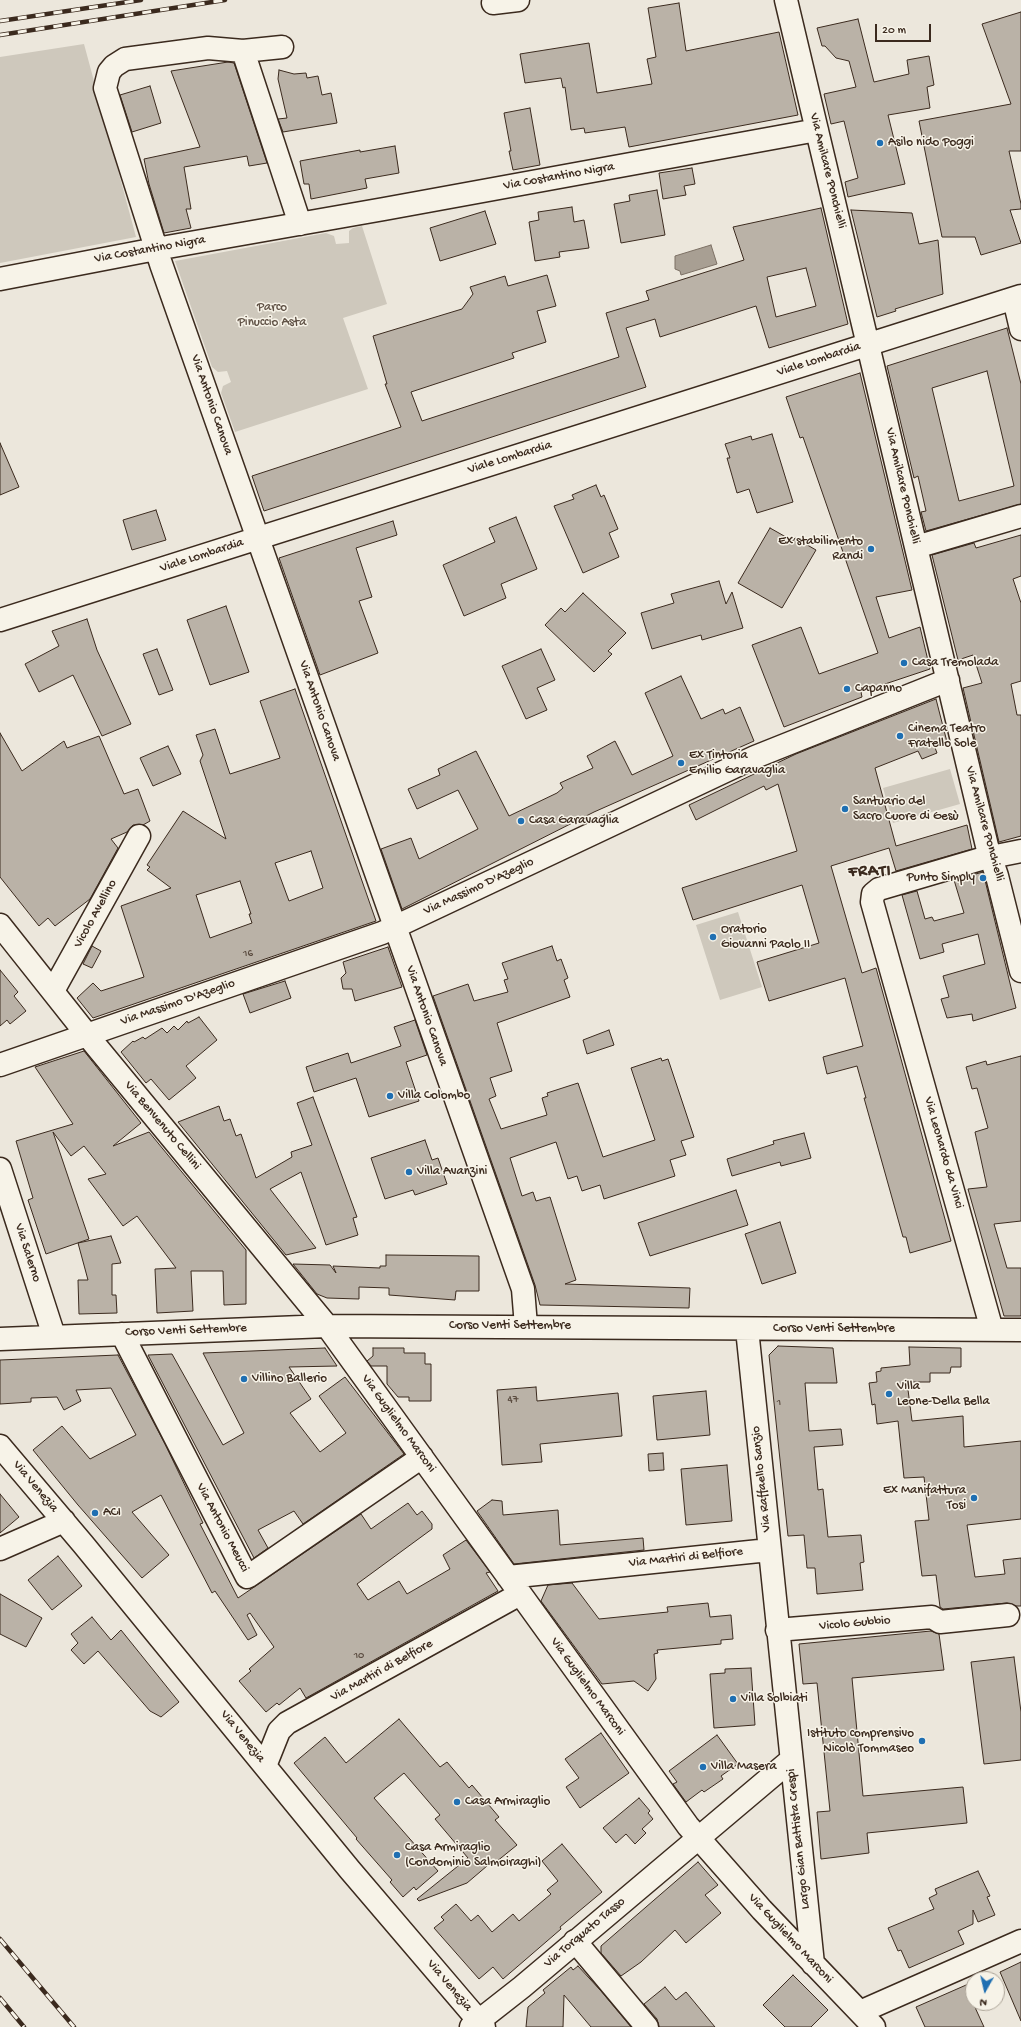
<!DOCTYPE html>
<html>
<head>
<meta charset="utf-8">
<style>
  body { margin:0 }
  #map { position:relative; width:1021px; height:2027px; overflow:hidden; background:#ece7dc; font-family:"Gochi Hand",sans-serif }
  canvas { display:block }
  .north { position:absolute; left:965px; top:1971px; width:40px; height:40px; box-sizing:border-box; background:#f7f3e8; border:1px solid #aca397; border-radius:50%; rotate:188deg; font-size:11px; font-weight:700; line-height:16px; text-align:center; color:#3b2a1e }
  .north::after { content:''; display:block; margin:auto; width:14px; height:18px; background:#1f6fb2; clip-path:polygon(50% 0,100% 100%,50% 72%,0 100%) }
  .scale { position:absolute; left:875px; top:24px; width:56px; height:18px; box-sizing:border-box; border:2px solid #3b2a1e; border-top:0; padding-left:5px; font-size:12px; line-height:14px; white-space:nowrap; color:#3b2a1e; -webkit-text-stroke:3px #f7f3e8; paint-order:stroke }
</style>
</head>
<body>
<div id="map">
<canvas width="1021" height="2027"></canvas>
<div class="north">N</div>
<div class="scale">20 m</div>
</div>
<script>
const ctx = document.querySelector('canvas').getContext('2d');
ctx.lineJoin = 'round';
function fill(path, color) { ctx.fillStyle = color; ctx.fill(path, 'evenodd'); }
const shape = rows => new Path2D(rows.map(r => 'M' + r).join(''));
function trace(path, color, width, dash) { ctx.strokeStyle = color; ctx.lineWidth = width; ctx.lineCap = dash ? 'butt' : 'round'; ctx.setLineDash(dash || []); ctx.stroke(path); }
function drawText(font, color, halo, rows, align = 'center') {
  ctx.font = font + ' "Gochi Hand",sans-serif'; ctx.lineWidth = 3; ctx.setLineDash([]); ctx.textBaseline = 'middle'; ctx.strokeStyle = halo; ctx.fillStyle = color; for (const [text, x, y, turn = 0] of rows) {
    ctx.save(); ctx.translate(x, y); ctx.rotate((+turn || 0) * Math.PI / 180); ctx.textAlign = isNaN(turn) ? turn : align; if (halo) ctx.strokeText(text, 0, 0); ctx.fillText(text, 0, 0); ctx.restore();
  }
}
const green = shape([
  [84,44,136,237,0,263,0,57],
  [362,226,387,304,343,318,368,389,235,432,221,393,223,386,231,382,227,371,218,372,212,367,175,261,326,233,334,236,336,244,349,243,349,231,353,228],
  [950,769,960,804,893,823,883,788],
  [738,912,762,987,720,1000,696,925]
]);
const water = shape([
  [711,245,717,264,681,275,680,271,675,269,675,256,711,245]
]);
const building = shape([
  [679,3,686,51,779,32,798,115,629,147,625,127,585,133,584,128,571,130,565,87,563,88,561,78,525,83,520,54,589,43,597,93,652,84,647,59,656,57,648,8,679,3],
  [1021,12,1021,151,1009,151,1021,204,1021,209,1010,210,1021,243,981,255,975,237,942,237,919,121,1011,104,982,24,1021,12],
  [858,19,874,82,909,74,907,60,929,56,934,85,927,87,930,108,888,115,905,184,848,197,845,182,858,178,844,121,831,124,824,94,856,87,849,61,836,58,825,46,822,46,817,28,858,19],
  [228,62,234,63,267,163,249,166,247,156,184,167,191,209,186,209,191,228,164,233,149,184,144,159,200,147,171,71,228,62],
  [279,70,294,74,306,73,307,78,318,76,322,95,331,93,337,123,283,132,278,119,287,118,278,79,279,70],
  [150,86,161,123,132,132,120,95,150,86],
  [530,108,540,165,513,170,509,151,511,151,504,113,530,108],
  [395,146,399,173,365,179,367,188,311,199,309,184,304,184,300,161,360,150,360,152,395,146],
  [692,168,695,184,684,186,686,195,663,199,659,173,692,168],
  [657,190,665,235,621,243,614,204,630,201,629,195,657,190],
  [572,207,574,222,584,220,589,248,559,252,560,257,535,261,529,222,539,220,538,212,572,207],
  [821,208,848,324,769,348,756,306,660,337,655,319,626,328,646,387,264,511,252,476,401,427,385,384,387,384,373,336,462,309,473,294,470,287,505,276,508,286,547,275,556,306,537,311,546,342,512,353,514,358,411,392,422,421,619,357,606,313,649,300,646,291,744,260,733,227,821,208],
  [806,268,816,306,776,317,767,277,806,268],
  [851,210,912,213,919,244,938,240,943,294,895,309,896,311,877,317,851,210],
  [485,211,496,244,440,261,430,228,485,211],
  [1007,328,1021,384,1021,504,926,531,921,512,926,511,918,476,914,478,887,366,1007,328],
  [987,371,1014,486,959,501,932,388,987,371],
  [860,373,912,590,876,597,889,638,920,627,930,669,861,692,862,697,784,727,752,645,801,627,819,674,878,653,803,437,800,438,786,397,860,373],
  [772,434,793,502,757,513,749,489,737,493,727,458,730,458,725,444,751,436,752,440,772,434],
  [0,443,19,487,0,495,0,443],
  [596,485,601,497,604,495,618,529,609,533,619,557,583,573,554,506,574,499,572,495,596,485],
  [156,510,166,540,132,550,123,520,156,510],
  [516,517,537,569,501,584,506,598,464,616,443,565,495,542,489,528,516,517],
  [393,521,397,535,356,548,372,597,359,601,378,653,320,675,279,558,393,521],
  [770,528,793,541,795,538,816,550,782,608,738,583,770,528],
  [1021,535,1021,576,1013,579,1021,603,1021,681,1011,684,1017,715,1021,715,1021,836,999,842,963,688,982,683,973,655,958,660,932,555,974,543,976,548,1021,535],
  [719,581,726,604,732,592,743,628,702,640,701,635,652,649,641,613,674,603,671,594,719,581],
  [583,593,626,633,608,651,612,654,594,672,545,625,561,608,565,612,583,593],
  [226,606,249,672,210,685,187,620,226,606],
  [87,619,97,650,131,724,102,736,73,675,39,692,25,664,59,646,52,631,87,619],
  [157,649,173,690,159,695,143,654,157,649],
  [541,649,555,680,537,688,547,710,526,719,502,666,541,649],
  [681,676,701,719,723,709,725,714,740,707,754,741,594,812,402,909,381,849,411,838,419,859,478,829,458,790,417,809,408,789,440,775,438,769,476,751,509,816,557,793,563,788,560,783,593,768,587,756,615,741,632,775,673,756,645,693,681,676],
  [295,689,376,921,93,1018,77,998,93,983,101,991,144,977,121,906,171,888,147,870,150,867,147,865,183,811,226,839,200,761,203,755,196,735,215,729,230,774,280,758,260,701,295,689],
  [311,851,323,888,289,901,275,863,311,851],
  [240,881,251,914,249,914,252,923,210,938,196,895,240,881],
  [936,699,947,742,934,745,937,753,922,759,918,751,875,768,896,846,967,825,972,849,896,871,889,848,831,866,862,973,876,968,951,1241,910,1253,906,1237,903,1237,864,1098,866,1098,857,1066,827,1074,823,1057,863,1046,845,978,769,1001,757,962,819,943,802,885,693,920,682,888,797,851,778,784,766,790,764,786,696,820,689,805,796,754,936,699],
  [0,733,22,771,64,741,67,748,99,736,124,794,138,789,150,821,143,825,133,825,127,832,111,839,118,848,90,899,55,926,48,918,39,926,0,877,0,733],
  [168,746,181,774,153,786,140,758,168,746],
  [983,872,1016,1008,973,1021,972,1014,947,1018,941,999,949,997,943,976,985,964,978,934,942,944,944,952,920,959,902,895,917,891,925,919,932,917,934,921,964,913,954,880,983,872],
  [92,946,101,951,92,968,83,964,92,946],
  [552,946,557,961,561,959,568,978,564,980,570,997,497,1023,512,1071,490,1078,496,1096,489,1099,501,1129,547,1115,542,1098,548,1096,547,1093,578,1083,603,1157,655,1140,631,1068,661,1058,662,1061,668,1059,694,1137,681,1141,686,1155,670,1160,675,1176,604,1199,600,1185,582,1191,577,1176,568,1179,556,1142,510,1158,522,1196,533,1192,536,1201,550,1197,576,1280,565,1284,690,1288,689,1308,540,1305,535,1285,433,996,468,984,474,1001,508,992,504,980,508,979,502,963,552,946],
  [388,947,402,987,355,1001,352,989,343,989,341,978,346,973,343,962,388,947],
  [0,970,18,992,14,996,26,1011,10,1024,7,1020,0,1026,0,970],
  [285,981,291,998,250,1013,243,994,285,981],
  [199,1017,217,1040,186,1066,196,1078,169,1100,151,1079,146,1083,121,1052,133,1041,134,1042,143,1037,145,1039,162,1028,167,1033,174,1026,178,1030,187,1021,188,1023,199,1017],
  [415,1020,427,1055,406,1062,419,1101,369,1117,356,1078,314,1092,306,1067,348,1053,351,1063,401,1046,394,1027,415,1020],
  [609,1030,614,1045,587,1054,583,1040,609,1030],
  [84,1051,141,1123,113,1146,149,1132,246,1250,246,1304,224,1305,223,1271,191,1271,193,1311,157,1313,155,1269,176,1268,137,1216,123,1226,88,1179,106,1174,84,1146,71,1156,53,1132,89,1239,46,1254,28,1200,33,1198,16,1141,73,1124,35,1067,84,1051],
  [1021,1056,1021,1221,994,1224,1007,1268,1021,1268,1021,1316,1004,1316,968,1189,987,1187,975,1132,988,1128,977,1088,972,1089,966,1067,986,1061,987,1065,1021,1056],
  [313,1097,357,1217,353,1218,358,1235,326,1245,301,1172,270,1189,316,1248,286,1255,178,1122,219,1106,224,1121,230,1119,236,1136,241,1134,256,1178,292,1157,291,1152,312,1145,297,1103,313,1097],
  [804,1133,811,1158,781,1166,780,1162,732,1176,727,1159,774,1144,773,1141,804,1133],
  [425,1140,432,1160,438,1158,447,1184,415,1195,413,1190,385,1199,371,1158,425,1140],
  [736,1190,748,1225,650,1256,638,1223,736,1190],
  [780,1222,796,1273,762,1284,745,1234,780,1222],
  [111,1236,121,1263,112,1264,112,1295,116,1295,117,1313,79,1314,78,1280,88,1280,78,1243,111,1236],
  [386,1255,479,1256,479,1291,456,1291,455,1300,389,1295,389,1288,359,1287,359,1299,327,1298,317,1294,293,1264,330,1265,336,1273,333,1266,380,1268,380,1266,386,1266,386,1255],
  [778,1346,833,1348,837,1383,805,1383,809,1431,841,1429,843,1445,814,1447,818,1490,823,1489,828,1537,861,1535,864,1562,860,1563,863,1590,817,1594,815,1568,807,1568,804,1535,788,1536,769,1355,778,1346],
  [909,1347,961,1348,961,1367,951,1367,950,1373,930,1373,930,1382,907,1382,912,1421,963,1416,964,1447,1021,1441,1021,1519,967,1525,975,1577,1005,1574,1003,1560,1021,1558,1021,1606,1016,1606,1007,1603,943,1609,940,1607,936,1575,922,1576,915,1521,929,1520,924,1477,904,1478,898,1421,877,1424,875,1404,872,1405,869,1383,877,1382,876,1372,881,1371,881,1368,910,1365,909,1347],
  [325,1348,337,1366,289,1367,311,1399,290,1413,320,1452,346,1433,319,1396,345,1377,404,1454,303,1524,294,1511,258,1530,268,1548,254,1558,148,1355,172,1354,223,1445,244,1433,203,1353,325,1348],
  [373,1348,404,1348,404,1353,425,1353,425,1364,431,1364,431,1401,409,1401,409,1397,398,1397,387,1384,387,1366,371,1366,367,1361,373,1356,373,1348],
  [118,1355,165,1444,203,1523,200,1524,238,1598,361,1514,371,1529,408,1503,417,1515,422,1511,432,1524,432,1529,357,1584,368,1600,399,1581,407,1594,450,1569,443,1555,466,1540,490,1572,486,1573,498,1591,306,1698,300,1688,279,1705,277,1703,266,1712,239,1681,251,1671,249,1669,274,1647,250,1613,247,1615,257,1635,248,1640,215,1591,212,1593,161,1495,132,1512,169,1555,142,1578,78,1505,33,1450,62,1426,90,1459,136,1435,111,1388,76,1390,81,1401,64,1410,57,1397,31,1398,31,1402,0,1404,0,1360,118,1355],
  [536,1387,537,1401,618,1393,622,1436,540,1444,542,1462,502,1465,497,1390,536,1387],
  [706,1391,710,1435,657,1440,653,1396,706,1391],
  [663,1453,664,1470,649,1471,648,1454,663,1453],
  [727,1465,732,1521,686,1525,681,1469,727,1465],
  [0,1494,19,1517,0,1533,0,1494],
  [492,1500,502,1501,503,1515,558,1510,560,1545,643,1538,644,1550,514,1564,477,1511,492,1500],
  [58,1556,82,1586,52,1610,28,1580,58,1556],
  [572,1583,599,1619,668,1612,667,1607,708,1603,710,1617,731,1615,733,1639,721,1640,721,1644,657,1650,658,1653,654,1654,656,1679,648,1691,634,1681,602,1684,541,1601,548,1585,572,1583],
  [0,1594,42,1618,26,1647,0,1634,0,1594],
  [92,1617,111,1640,121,1630,179,1702,161,1717,150,1711,98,1651,84,1664,71,1650,78,1643,71,1634,92,1617],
  [931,1631,939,1634,944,1670,852,1678,863,1796,963,1787,967,1823,867,1833,869,1853,821,1859,817,1812,830,1811,817,1683,803,1684,799,1644,931,1631],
  [1014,1657,1021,1712,1021,1760,984,1764,971,1662,1014,1657],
  [751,1668,755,1725,714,1728,710,1674,725,1673,725,1669,751,1668],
  [399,1719,440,1767,447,1762,469,1788,472,1785,499,1817,495,1820,517,1845,496,1862,494,1860,467,1883,419,1901,417,1899,468,1858,435,1819,440,1815,404,1773,374,1798,438,1871,416,1890,414,1887,403,1897,390,1882,392,1880,356,1839,357,1838,294,1763,325,1737,346,1763,399,1719],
  [601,1733,629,1773,580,1808,566,1787,579,1778,565,1759,601,1733],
  [717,1735,738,1764,721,1776,723,1779,704,1792,702,1790,686,1802,673,1784,677,1782,669,1771,717,1735],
  [639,1798,650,1811,648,1813,653,1819,642,1829,646,1833,635,1844,626,1834,616,1843,603,1828,639,1798],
  [562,1844,602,1892,560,1927,561,1929,503,1979,493,1967,479,1979,434,1928,444,1920,441,1917,456,1904,471,1921,478,1915,492,1932,513,1914,519,1921,551,1894,547,1890,558,1881,542,1861,562,1844],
  [698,1862,718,1885,705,1895,721,1913,686,1943,675,1930,641,1962,621,1976,601,1953,601,1946,698,1862],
  [978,1871,990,1896,987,1897,995,1915,978,1922,973,1910,973,1924,958,1931,964,1944,909,1968,901,1950,898,1951,888,1928,934,1909,929,1898,937,1894,935,1889,978,1871],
  [1021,1962,1021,2021,1000,1972,1021,1962],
  [578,1966,601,1991,631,2027,591,2027,564,1995,563,2027,526,2027,528,2007,545,1993,543,1990,571,1967,573,1970,578,1966],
  [793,1975,828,2010,811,2027,785,2027,763,2005,793,1975],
  [973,1982,973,2003,984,2027,925,2027,916,2007,973,1982],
  [665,1987,676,2000,686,1992,715,2027,659,2027,657,2019,644,2004,665,1987]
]);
const minor = shape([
  [786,0,987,846,997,876,1021,971],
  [493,3,518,0],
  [282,47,243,51,208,48,125,59,114,66,109,72,105,88,161,264,523,1289,526,1326],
  [243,51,300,224],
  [0,279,156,249,384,209,817,130],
  [1014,299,1021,329],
  [916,547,1021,516],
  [0,620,1021,296],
  [0,925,96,1046,327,1326,688,1826,762,1910,874,2027],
  [53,991,139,836],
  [0,1065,382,933,755,757,948,680],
  [0,1169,54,1336],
  [747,1329,813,1964],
  [992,1330,872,902,873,894,879,889,981,859,1021,851],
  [122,1334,247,1577,249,1576,422,1457],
  [0,1339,327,1326,1021,1330],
  [0,1446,83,1544,350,1870,484,2027],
  [0,1549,64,1521],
  [508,1577,769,1550],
  [777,1630,932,1617,940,1622,1008,1615],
  [265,1766,279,1731,287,1723,520,1594],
  [575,1941,647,2027],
  [860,2012,1021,1941],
  [471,2027,522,1987,791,1760]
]);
const rail = shape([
  [0,21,141,0],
  [0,35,225,0],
  [0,1939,74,2027],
  [0,1998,24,2027]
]);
const markers = [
  [880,143,4,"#1f6fb2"],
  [871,549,4,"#1f6fb2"],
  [904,663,4,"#1f6fb2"],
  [847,689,4,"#1f6fb2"],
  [900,736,4,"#1f6fb2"],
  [681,763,4,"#1f6fb2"],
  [845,809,4,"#1f6fb2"],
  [521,821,4,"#1f6fb2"],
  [983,878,4,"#1f6fb2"],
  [713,937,4,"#1f6fb2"],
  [390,1096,4,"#1f6fb2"],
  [409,1172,4,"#1f6fb2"],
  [244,1379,4,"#1f6fb2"],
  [889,1394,4,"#1f6fb2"],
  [974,1498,4,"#1f6fb2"],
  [95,1513,4,"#1f6fb2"],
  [733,1699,4,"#1f6fb2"],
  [922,1741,4,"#1f6fb2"],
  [703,1767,4,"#1f6fb2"],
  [457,1802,4,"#1f6fb2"],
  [397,1855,4,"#1f6fb2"]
];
const numberNames = [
  ["16",248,954],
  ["47",513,1400],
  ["1",779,1403],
  ["10",359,1656]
];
const poiNames = [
  ["Asilo nido Poggi",888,143],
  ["Ex stabilimento",863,542,"right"],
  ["Randi",863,557,"right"],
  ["Casa Tremolada",912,663],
  ["Capanno",855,689],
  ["Cinema Teatro",908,729],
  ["Fratello Sole",908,744],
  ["Ex Tintoria",689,756],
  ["Emilio Garavaglia",689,771],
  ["Santuario del",853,802],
  ["Sacro Cuore di Gesù",853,817],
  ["Casa Garavaglia",529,821],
  ["Punto Simply",975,878,"right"],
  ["Oratorio",721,930],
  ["Giovanni Paolo II",721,945],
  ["Villa Colombo",398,1096],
  ["Villa Avanzini",417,1172],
  ["Villino Ballerio",252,1379],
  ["Villa",897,1387],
  ["Leone-Della Bella",897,1402],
  ["Ex Manifattura",966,1491,"right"],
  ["Tosi",966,1506,"right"],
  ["ACI",103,1513],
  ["Villa Solbiati",741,1699],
  ["Istituto comprensivo",914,1734,"right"],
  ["Nicolò Tommaseo",914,1749,"right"],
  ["Villa Masera",711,1767],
  ["Casa Armiraglio",465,1802],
  ["Casa Armiraglio",405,1848],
  ["(Condominio Salmoiraghi)",405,1863]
];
const streetNames = [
  ["Via Amilcare Ponchielli",827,171,76],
  ["Via Costantino Nigra",559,177,-10],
  ["Via Costantino Nigra",150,250,-10],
  ["Viale Lombardia",819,360,-18],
  ["Via Antonio Canova",211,405,71],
  ["Viale Lombardia",510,458,-17],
  ["Via Amilcare Ponchielli",902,486,77],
  ["Viale Lombardia",202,556,-18],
  ["Via Antonio Canova",319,711,71],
  ["Via Amilcare Ponchielli",984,824,75],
  ["Via Massimo D'Azeglio",479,887,-25],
  ["Vicolo Avellino",96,914,-61],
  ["Via Massimo D'Azeglio",178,1003,-19],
  ["Via Antonio Canova",426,1016,71],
  ["Via Benvenuto Cellini",162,1126,50],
  ["Via Leonardo da Vinci",943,1153,74],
  ["Via Salerno",27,1253,72],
  ["Corso Venti Settembre",510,1326],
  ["Corso Venti Settembre",834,1329],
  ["Corso Venti Settembre",186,1331,-2],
  ["Via Guglielmo Marconi",398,1424,54],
  ["Via Raffaello Sanzio",762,1479,-96],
  ["Via Venezia",35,1487,50],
  ["Via Antonio Meucci",222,1528,62],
  ["Via Martiri di Belfiore",686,1558,-6],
  ["Vicolo Gubbio",855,1624,-5],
  ["Via Martiri di Belfiore",382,1671,-29],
  ["Via Guglielmo Marconi",587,1687,54],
  ["Via Venezia",242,1737,51],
  ["Largo Gian Battista Crespi",799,1839,-96],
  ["Via Torquato Tasso",585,1933,-40],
  ["Via Guglielmo Marconi",790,1939,47],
  ["Via Venezia",449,1986,50]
];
const parkNames = [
  ["Parco",272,308],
  ["Pinuccio Asta",272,323]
];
const districtNames = [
  ["FRATI",870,872]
];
fill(green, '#cec8bc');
fill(water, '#a89f93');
trace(water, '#7c7064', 1);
fill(building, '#bab2a7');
trace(building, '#3b2a1e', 1);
trace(minor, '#3b2a1e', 25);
trace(minor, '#f7f3e8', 22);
trace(rail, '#3b2a1e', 4.5);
trace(rail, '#f7f3e8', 3, [9]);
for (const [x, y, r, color] of markers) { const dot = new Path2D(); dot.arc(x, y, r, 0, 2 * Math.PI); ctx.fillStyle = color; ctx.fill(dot); trace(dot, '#f7f3e8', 1.5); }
drawText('11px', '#5b4c40', null, numberNames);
drawText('13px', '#3b2a1e', '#f7f3e8', poiNames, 'left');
drawText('13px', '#3b2a1e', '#f7f3e8', streetNames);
drawText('13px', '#605246', '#f7f3e8', parkNames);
ctx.letterSpacing = '1px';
drawText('bold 17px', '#3b2a1e', '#f7f3e8', districtNames);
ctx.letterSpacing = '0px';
</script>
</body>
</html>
